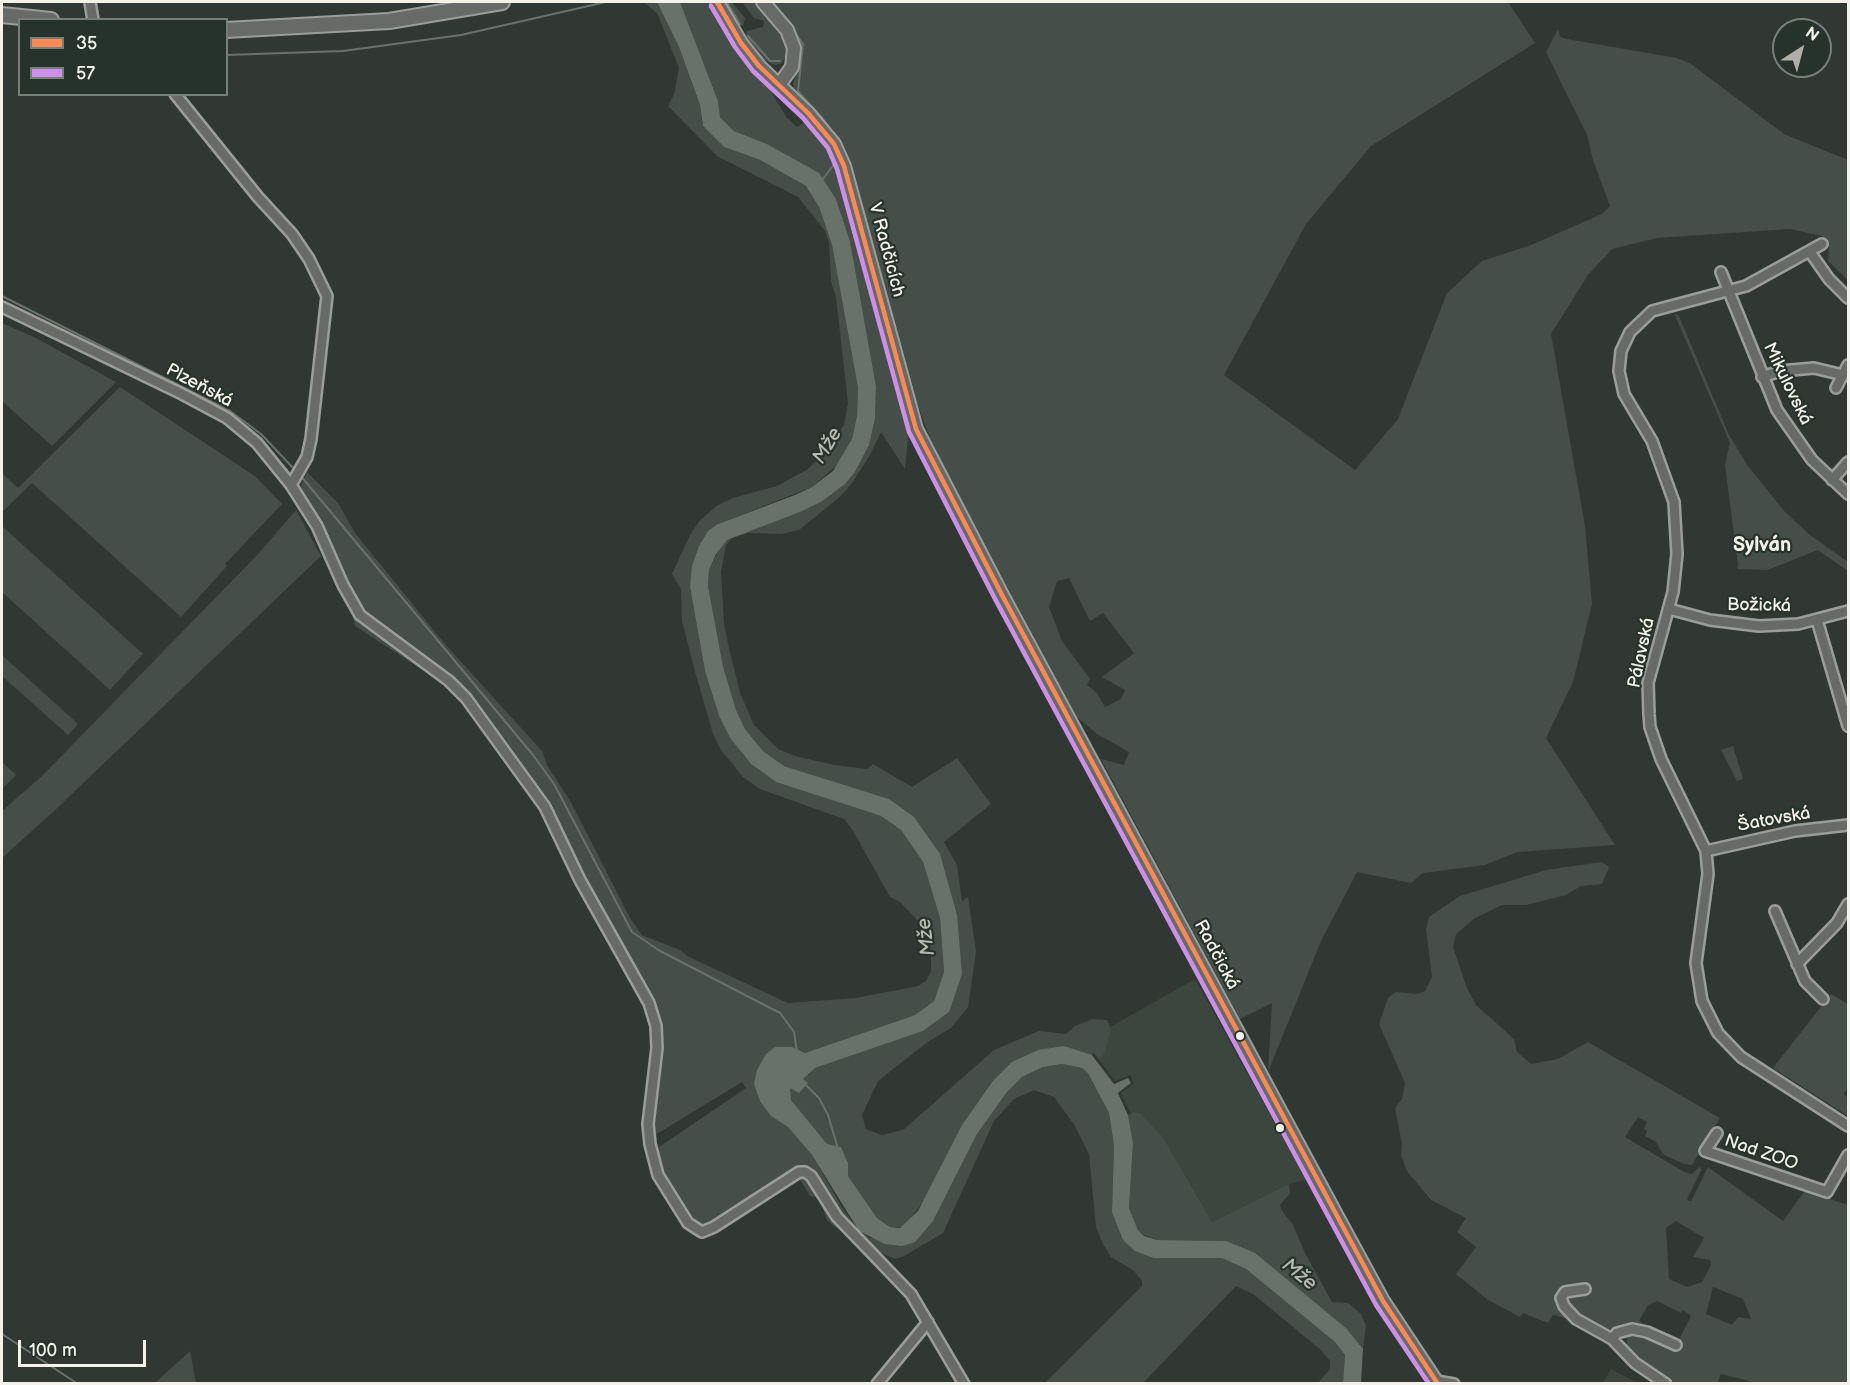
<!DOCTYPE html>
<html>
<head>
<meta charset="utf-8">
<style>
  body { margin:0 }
  #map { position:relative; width:1850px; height:1385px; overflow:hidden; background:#313834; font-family:"Balsamiq Sans",sans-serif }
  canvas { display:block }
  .frame { position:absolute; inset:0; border:3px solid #f4f1e8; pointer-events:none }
  .legend { position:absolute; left:18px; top:18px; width:210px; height:78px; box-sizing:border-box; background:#26332d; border:2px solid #787f78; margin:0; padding:8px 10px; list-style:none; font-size:18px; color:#f4f1e8 }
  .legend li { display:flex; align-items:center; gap:12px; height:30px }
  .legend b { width:30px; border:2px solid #787f78 }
  .north { position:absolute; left:1772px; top:18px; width:60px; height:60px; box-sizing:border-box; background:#26332d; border:2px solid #787f78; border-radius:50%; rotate:36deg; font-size:16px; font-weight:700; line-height:24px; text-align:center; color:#f4f1e8 }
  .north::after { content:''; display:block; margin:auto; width:21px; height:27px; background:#b0b0a9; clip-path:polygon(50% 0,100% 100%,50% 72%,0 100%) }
  .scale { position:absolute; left:18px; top:1340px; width:128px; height:27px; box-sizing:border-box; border:3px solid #f4f1e8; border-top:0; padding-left:8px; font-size:18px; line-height:21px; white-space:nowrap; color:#f4f1e8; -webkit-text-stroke:4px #26332d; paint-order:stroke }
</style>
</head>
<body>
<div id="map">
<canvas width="1850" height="1385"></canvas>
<div class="frame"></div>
<ul class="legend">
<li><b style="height:8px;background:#f98a56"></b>35</li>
<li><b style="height:8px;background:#ce8fe9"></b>57</li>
</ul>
<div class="north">N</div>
<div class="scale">100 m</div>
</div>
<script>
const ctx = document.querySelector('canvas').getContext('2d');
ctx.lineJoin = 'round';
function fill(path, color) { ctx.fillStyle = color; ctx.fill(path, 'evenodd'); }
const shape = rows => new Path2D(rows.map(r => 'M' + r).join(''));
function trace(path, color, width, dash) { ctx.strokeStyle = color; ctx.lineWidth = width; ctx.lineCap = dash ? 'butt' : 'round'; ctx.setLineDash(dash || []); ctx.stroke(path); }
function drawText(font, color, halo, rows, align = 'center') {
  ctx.font = font + ' "Balsamiq Sans",sans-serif'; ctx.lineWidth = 4.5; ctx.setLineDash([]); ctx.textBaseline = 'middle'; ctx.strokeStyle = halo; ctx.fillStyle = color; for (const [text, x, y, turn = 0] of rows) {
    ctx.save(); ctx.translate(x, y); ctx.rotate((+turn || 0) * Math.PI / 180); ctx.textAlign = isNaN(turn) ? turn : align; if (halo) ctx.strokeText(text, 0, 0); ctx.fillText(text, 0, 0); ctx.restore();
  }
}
const built = shape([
  [1195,979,1306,1180,1289,1184,1212,1222,1163,1137,1140,1113,1134,1112,1128,1115,1097,1060,1105,1030],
  [1611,1369,1637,1383,1603,1383]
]);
const green = shape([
  [643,2,657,2,679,47,700,105,703,126,724,147,760,160,806,186,819,207,832,245,858,388,857,416,852,439,840,462,812,487,718,524,690,587,705,671,719,716,730,738,751,764,776,782,881,816,901,830,923,862,940,918,944,972,934,1001,915,1015,805,1053,792,1047,771,1116,788,1127,812,1155,843,1209,859,1231,870,1238,933,1221,977,1134,1007,1092,1022,1077,1043,1067,1062,1064,1082,1068,1088,1072,1109,1113,1114,1146,1112,1212,1154,1258,1222,1258,1246,1269,1335,1342,1345,1355,1343,1383,1318,1383,1330,1369,1330,1361,1321,1350,1253,1294,1236,1286,1143,1383,1045,1383,1142,1286,1142,1281,1134,1271,1111,1257,1103,1244,1096,1227,1089,1154,1075,1126,1054,1097,1034,1090,1014,1099,994,1121,943,1233,904,1256,895,1259,856,1242,834,1226,827,1220,819,1198,810,1196,795,1171,700,1228,658,1163,656,1149,746,1088,742,1082,647,1140,653,1063,653,1033,649,1014,558,836,525,783,495,747,455,691,355,626,353,616,333,575,330,546,299,490,307,472,338,503,355,533,444,643,542,751,547,765,572,804,630,918,642,935,680,950,689,957,788,1003,856,998,918,986,926,981,931,971,931,954,920,923,900,902,890,897,852,829,844,819,760,789,743,777,721,750,713,734,694,668,682,621,681,589,672,574,690,535,700,520,718,505,733,498,777,486,808,469,830,447,844,425,848,403,836,297,831,281,829,243,825,231,798,197,717,156,668,106,674,94,679,68,657,13],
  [680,2,711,2,739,51,763,79,787,118,797,127,815,116,794,92,793,84,800,62,799,42,769,2,1508,2,1535,43,1371,146,1306,224,1224,375,1355,470,1398,419,1447,293,1482,261,1531,245,1602,214,1610,206,1593,160,1587,135,1546,52,1558,29,1560,37,1567,39,1677,58,1691,64,1784,134,1848,160,1848,280,1828,261,1829,247,1822,236,1790,229,1657,238,1612,249,1588,275,1551,334,1585,526,1592,604,1573,682,1546,738,1615,845,1517,852,1485,865,1423,873,1411,883,1357,872,1321,941,1268,1072,1272,1003,1240,1019,1101,759,1124,765,1129,752,1097,734,1077,717,937,457,911,387,854,175,841,148,909,429,905,469,881,432,870,455,852,483,841,496,799,530,781,534,748,533,732,538,726,545,721,572,724,624,729,648,740,693,754,725,778,749,795,756,834,765,867,769,873,764,912,787,957,758,991,804,944,842,957,865,962,901,968,897,976,951,968,1007,951,1028,929,1041,878,1081,862,1115,866,1129,882,1135,903,1130,994,1050,1039,1031,1066,1034,1075,1026,1093,1019,1107,1020,1111,1030,1103,1056,1097,1060,1082,1053,1038,1050,904,1227,890,1227,877,1218,848,1176,848,1163,841,1147,827,1145,791,1100,789,1093,790,1088,799,1093,802,1079,815,1068,923,1031,949,1012,957,915,889,799,784,766,763,751,745,729,736,710,723,666,708,586,709,570,722,543,727,540,821,502,845,484,855,472,869,445,875,419,876,386,850,241,836,199,767,144,734,131,720,117,718,101],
  [1069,578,1090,621,1103,613,1134,653,1102,677,1125,690,1121,699,1105,707,1096,692,1087,685,1090,679,1062,641,1049,607,1057,581],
  [723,2,732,2,745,18,743,26,735,24],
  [742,2,755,2,785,40,787,55,781,64,774,65,760,58,745,39,747,31,763,27,764,21,754,18],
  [1674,313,1679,316,1729,435,1748,466,1785,512,1810,535,1848,562,1848,571,1818,550,1768,570,1737,569,1738,565,1725,465,1730,443],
  [2,323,36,338,116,382,52,446,2,401],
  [120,387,255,476,282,504,225,564,227,566,181,617,32,483,2,512,2,473,18,488],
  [296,510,321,556,54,811,2,858,2,811,43,775,259,553],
  [2,526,143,654,110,690,2,592],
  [2,655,78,724,68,735,2,676],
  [1733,746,1743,779,1737,781,1721,750],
  [2,762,16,775,2,789],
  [1602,862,1609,867,1602,884,1581,886,1566,895,1526,905,1502,905,1475,918,1456,934,1453,947,1467,988,1476,1005,1514,1039,1517,1052,1531,1064,1558,1059,1588,1042,1720,1118,1692,1165,1683,1164,1663,1154,1656,1142,1645,1136,1647,1131,1644,1129,1647,1122,1638,1117,1625,1137,1686,1173,1692,1174,1699,1167,1702,1169,1687,1199,1689,1201,1691,1201,1708,1167,1783,1221,1805,1191,1848,1205,1848,1383,1757,1383,1721,1374,1717,1383,1676,1383,1638,1362,1626,1345,1629,1333,1648,1336,1674,1349,1691,1316,1683,1310,1681,1313,1657,1301,1648,1305,1639,1321,1647,1326,1646,1328,1628,1325,1606,1330,1583,1318,1579,1322,1553,1315,1548,1323,1523,1313,1520,1317,1488,1300,1456,1274,1476,1247,1457,1232,1466,1218,1431,1200,1407,1171,1401,1155,1402,1144,1395,1108,1402,1099,1405,1083,1379,1024,1388,998,1396,992,1418,994,1425,991,1432,977,1426,929,1429,917,1460,896,1546,870],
  [1676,1221,1704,1238,1693,1257,1710,1260,1711,1265,1702,1282,1687,1287,1669,1279,1666,1228],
  [1713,1287,1743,1299,1751,1319,1738,1317,1732,1325,1706,1314],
  [1831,994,1848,1004,1848,1088,1844,1094,1848,1098,1848,1116,1773,1068],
  [1134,1112,1140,1113,1163,1137,1212,1222,1289,1184,1290,1193,1280,1205,1281,1209,1293,1225,1306,1255,1332,1302,1348,1303,1361,1314,1366,1326,1363,1349,1347,1329,1226,1241,1157,1240,1144,1235,1138,1230,1129,1208,1133,1143,1128,1115],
  [190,1351,196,1383,155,1383]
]);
const water = shape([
  [657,2,680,2,718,101,720,117,734,131,767,144,819,173,836,199,850,241,876,386,875,419,869,445,855,472,845,484,821,502,802,511,727,540,716,554,709,570,708,586,723,666,736,710,745,729,763,751,784,766,889,799,914,817,940,854,957,915,962,974,949,1012,923,1031,815,1068,803,1079,808,1083,799,1093,790,1088,791,1100,827,1144,841,1147,848,1163,848,1176,877,1218,890,1227,900,1228,918,1211,962,1125,993,1081,1012,1062,1038,1050,1064,1046,1092,1055,1114,1083,1128,1077,1131,1083,1118,1093,1128,1115,1133,1143,1129,1208,1138,1230,1144,1236,1157,1240,1226,1241,1255,1253,1347,1329,1363,1349,1361,1383,1343,1383,1345,1355,1335,1342,1246,1269,1222,1258,1154,1258,1135,1251,1123,1240,1112,1212,1114,1146,1109,1113,1088,1073,1082,1068,1062,1064,1043,1067,1022,1077,1007,1092,977,1134,933,1221,915,1242,902,1246,885,1244,859,1231,812,1155,788,1127,771,1116,760,1101,754,1084,757,1070,766,1054,775,1047,792,1047,805,1053,915,1015,934,1001,944,972,940,918,923,862,901,830,881,816,776,782,751,764,730,738,719,716,705,671,690,587,692,566,699,546,708,531,718,524,795,495,812,487,833,471,852,439,857,416,858,388,832,245,819,207,806,186,760,160,724,147,703,126,700,105,679,47]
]);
const pier = shape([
  [1094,1053,1115,1081,1130,1075,1134,1084,1121,1093,1131,1114,1128,1115,1118,1093,1131,1083,1128,1078,1114,1084,1092,1055]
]);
const stream = shape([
  [727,2,740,24],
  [773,2,803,44,798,91,823,119,844,151],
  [748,36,770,61,780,61],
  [226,55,343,51,461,35,606,2],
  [822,180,835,163],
  [2,296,230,411,261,434,296,471],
  [300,475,533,755,554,784,632,932,660,951,780,1013,794,1032,797,1052],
  [805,1084,819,1098,828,1115,838,1149],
  [2,1334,78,1384]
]);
const minor = shape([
  [90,2,93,20],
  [175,94,258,197,292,234,309,259,327,296,311,439,307,457,291,485],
  [1822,244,1746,286,1652,311,1630,332,1621,351,1619,371,1624,394,1652,441,1674,502,1677,554,1673,592,1648,683,1649,714,1650,727,1661,759,1706,851,1708,874,1696,963,1702,1001,1718,1033,1741,1057,1848,1126],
  [1810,252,1829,279,1848,298],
  [1721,272,1777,410,1812,460,1848,494],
  [2,307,182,394,227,418,257,443,291,485,317,526,343,585,360,615,449,681,466,698,545,807,580,880,649,1003,656,1026,657,1048,648,1124,650,1144,658,1175,688,1223,702,1232,714,1227,799,1172,805,1172,811,1176,837,1217,911,1294,964,1384],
  [1762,377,1780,371,1814,368,1843,375],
  [1836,388,1848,365],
  [1832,480,1848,462],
  [1669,609,1710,620,1759,626,1798,624,1848,611],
  [1817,620,1848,726],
  [1706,851,1795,831,1848,825],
  [1775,911,1805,981,1823,999],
  [1797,964,1837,923,1848,904],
  [1717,1133,1705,1151,1827,1192,1848,1155],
  [1585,1289,1565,1292,1561,1298,1564,1306,1576,1319,1612,1339],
  [1436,1381,1454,1384],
  [877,1384,928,1322],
  [1666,1384,1635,1363,1612,1339,1617,1333,1632,1329,1647,1332,1676,1345]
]);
const tertiary = shape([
  [717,2,741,43,759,66,808,113,834,144,844,166,916,429,1002,595,1339,1220,1383,1301,1438,1384],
  [763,2,787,30,794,48,792,67,779,85]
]);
const secondary = shape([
  [2,15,51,20],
  [226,30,389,21,502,2]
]);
const bus1 = shape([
  [717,2,741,43,759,66,808,113,834,144,844,166,916,429,1002,595,1383,1301,1438,1384]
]);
const bus2 = shape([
  [711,6,735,47,753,71,803,118,828,148,837,169,909,432,995,599,1376,1305,1429,1384]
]);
const markers = [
  [1240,1036,5,"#f4f1e8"],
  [1280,1128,5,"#f4f1e8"]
];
const streetNames = [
  ["V Radčicích",886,250,75],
  ["Mikulovská",1787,384,64],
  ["Plzeňská",199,386,28],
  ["Božická",1759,606,1],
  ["Pálavská",1642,653,-78],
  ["Šatovská",1774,820,-10],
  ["Radčická",1216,955,62],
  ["Nad ZOO",1761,1153,19]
];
const waterNames = [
  ["Mže",828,446,-59],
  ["Mže",927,937,-97],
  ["Mže",1299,1275,39]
];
const neighbourhoodNames = [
  ["Sylván",1762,546]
];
fill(built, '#3b463f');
fill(green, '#454e49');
fill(water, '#69716b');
fill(pier, '#313834');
trace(stream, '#69716b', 2);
trace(minor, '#9a9d99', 14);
trace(tertiary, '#9a9d99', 16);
trace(secondary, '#9a9d99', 18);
trace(minor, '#676a66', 9);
trace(tertiary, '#676a66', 12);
trace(secondary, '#676a66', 14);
trace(bus1, '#f98a56', 4.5);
trace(bus2, '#ce8fe9', 4.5);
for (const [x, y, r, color] of markers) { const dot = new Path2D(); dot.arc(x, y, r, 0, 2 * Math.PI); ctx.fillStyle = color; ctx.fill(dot); trace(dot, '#26332d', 2); }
drawText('18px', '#f4f1e8', '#26332d', streetNames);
drawText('italic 20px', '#b8bab2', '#26332d', waterNames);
drawText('bold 20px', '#f4f1e8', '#26332d', neighbourhoodNames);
</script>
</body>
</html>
